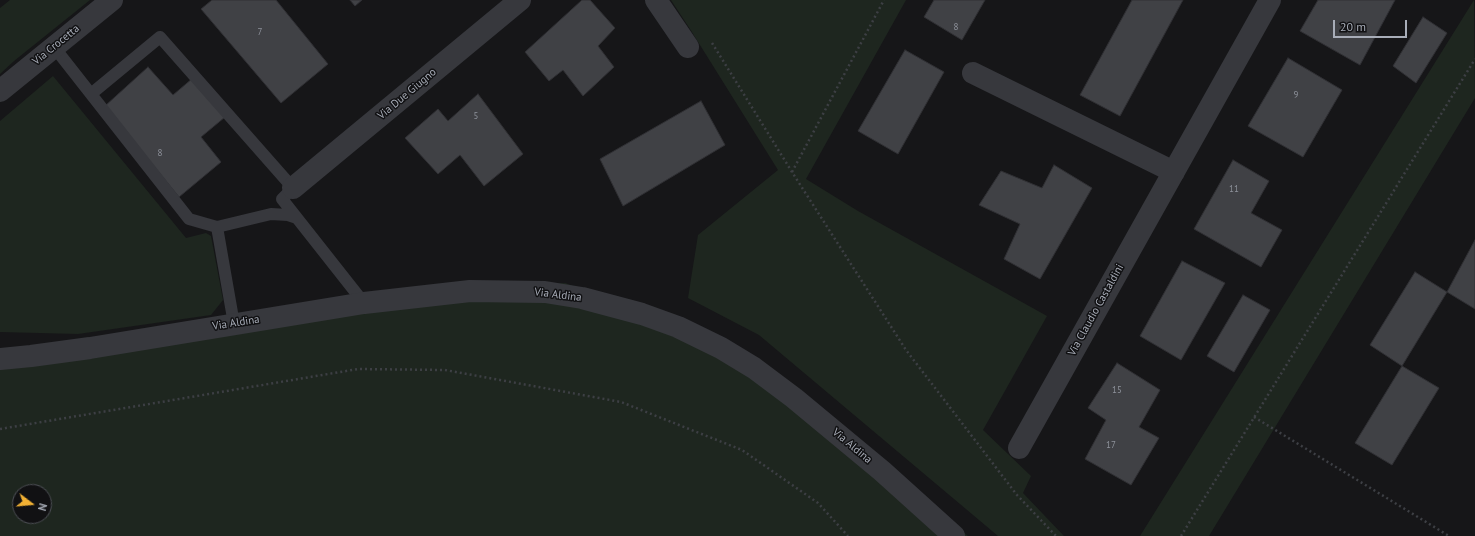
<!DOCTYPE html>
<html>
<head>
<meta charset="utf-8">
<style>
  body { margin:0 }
  #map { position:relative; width:1475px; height:536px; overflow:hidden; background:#161618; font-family:"PT Sans",sans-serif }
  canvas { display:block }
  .north { position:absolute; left:12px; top:484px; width:40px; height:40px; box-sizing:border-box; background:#111113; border:1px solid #4d4f55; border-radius:50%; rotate:106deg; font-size:11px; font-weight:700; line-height:16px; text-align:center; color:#a8adb8 }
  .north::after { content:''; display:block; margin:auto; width:14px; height:18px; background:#f2b134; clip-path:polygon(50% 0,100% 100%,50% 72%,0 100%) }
  .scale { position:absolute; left:1333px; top:20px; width:74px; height:18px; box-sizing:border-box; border:2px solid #a8adb8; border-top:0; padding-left:5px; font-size:12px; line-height:14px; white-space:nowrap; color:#a8adb8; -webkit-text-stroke:3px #111113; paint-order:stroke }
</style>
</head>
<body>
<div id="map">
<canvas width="1475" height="536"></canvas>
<div class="north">N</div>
<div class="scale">20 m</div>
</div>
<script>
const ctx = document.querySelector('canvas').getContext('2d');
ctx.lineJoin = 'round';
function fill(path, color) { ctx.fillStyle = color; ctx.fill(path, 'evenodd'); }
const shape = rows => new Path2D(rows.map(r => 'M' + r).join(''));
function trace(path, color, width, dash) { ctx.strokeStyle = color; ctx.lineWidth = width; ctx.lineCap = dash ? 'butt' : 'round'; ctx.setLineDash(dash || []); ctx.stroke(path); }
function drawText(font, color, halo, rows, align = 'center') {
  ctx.font = font + ' "PT Sans",sans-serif'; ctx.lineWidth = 3; ctx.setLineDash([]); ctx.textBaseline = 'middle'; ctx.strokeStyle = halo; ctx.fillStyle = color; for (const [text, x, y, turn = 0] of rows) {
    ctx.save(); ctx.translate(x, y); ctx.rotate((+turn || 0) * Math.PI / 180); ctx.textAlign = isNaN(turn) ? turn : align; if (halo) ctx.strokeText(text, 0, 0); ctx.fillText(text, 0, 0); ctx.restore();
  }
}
const green = shape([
  [10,0,90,0,14,61,0,74,0,8],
  [671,0,906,0,806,179,858,211,1047,316,983,430,1031,476,1023,493,1064,536,998,536,759,335,688,298,698,235,778,170,690,29],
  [1474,0,1475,98,1209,536,1140,536],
  [53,76,186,238,206,233,211,236,223,300,211,315,78,334,0,332,0,121],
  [565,283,685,327,814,409,968,536,0,536,0,368,338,299],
  [20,492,44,492,44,516,20,516]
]);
const building = shape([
  [212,0,276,0,328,64,281,103,201,9,212,0],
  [350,0,362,0,355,6,350,0],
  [582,0,590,0,615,28,598,46,614,67,583,96,563,70,549,81,525,52,582,0],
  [934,0,985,0,962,40,924,17,934,0],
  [1132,0,1183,0,1120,116,1080,95,1132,0],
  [1318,0,1395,0,1360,65,1300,31,1318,0],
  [1423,17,1447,33,1416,83,1393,66,1423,17],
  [905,50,944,72,898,154,858,131,905,50],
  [1288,58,1342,90,1303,157,1248,126,1288,58],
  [148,67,173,95,193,78,225,117,201,137,221,162,179,197,105,106,148,67],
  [478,94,523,154,484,186,460,155,438,174,405,138,438,109,448,121,478,94],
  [701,101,725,145,623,206,600,159,701,101],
  [1233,160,1269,181,1251,213,1282,230,1261,267,1194,229,1233,160],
  [1054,165,1092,188,1040,279,1004,259,1020,224,979,205,1001,171,1042,188,1054,165],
  [1475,240,1475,309,1447,292,1475,240],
  [1182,261,1225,283,1181,360,1140,336,1182,261],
  [1415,272,1447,292,1402,366,1370,345,1415,272],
  [1243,295,1270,310,1234,372,1207,356,1243,295],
  [1117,363,1160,390,1139,427,1159,438,1131,485,1085,459,1106,420,1088,408,1117,363],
  [1402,366,1439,388,1392,465,1355,443,1402,366]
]);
const path = shape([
  [712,43,792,172,906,350,1017,495,1056,536],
  [792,172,884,0],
  [1254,417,1449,536],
  [0,429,358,369,445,370,621,402,742,450,818,503,848,536],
  [1181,536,1475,59]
]);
const service = shape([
  [54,47,189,219,217,227,234,324],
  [91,94,160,37,293,188,282,199,364,303],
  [217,227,271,214,288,215,297,218]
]);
const minor = shape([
  [656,0,688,47],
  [973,73,1174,172],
  [0,91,112,0],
  [293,188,520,0],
  [1019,448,1270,0]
]);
const tertiary = shape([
  [0,359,31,356,90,348,364,303,470,291,545,292,582,298,642,314,678,327,721,348,754,368,794,398,882,471,954,536]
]);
const numberNames = [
  ["8",956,27],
  ["7",260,32],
  ["9",1296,95],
  ["5",476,116],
  ["8",160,153],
  ["11",1234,189],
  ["15",1117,390],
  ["17",1111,445]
];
const streetNames = [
  ["Via Crocetta",56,45,-39],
  ["Via Due Giugno",407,94,-40],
  ["Via Aldina",558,295,7],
  ["Via Claudio Castaldini",1096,310,-61],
  ["Via Aldina",236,323,-9],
  ["Via Aldina",852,446,40]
];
fill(green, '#1e261f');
fill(building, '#404145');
trace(building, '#303034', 1);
trace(path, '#3d3f44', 2.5, [2, 3]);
trace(service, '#37383d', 12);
trace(minor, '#37383d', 22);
trace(tertiary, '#37383d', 22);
drawText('9px', '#8e929b', null, numberNames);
drawText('11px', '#a8adb8', '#111113', streetNames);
</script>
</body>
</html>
